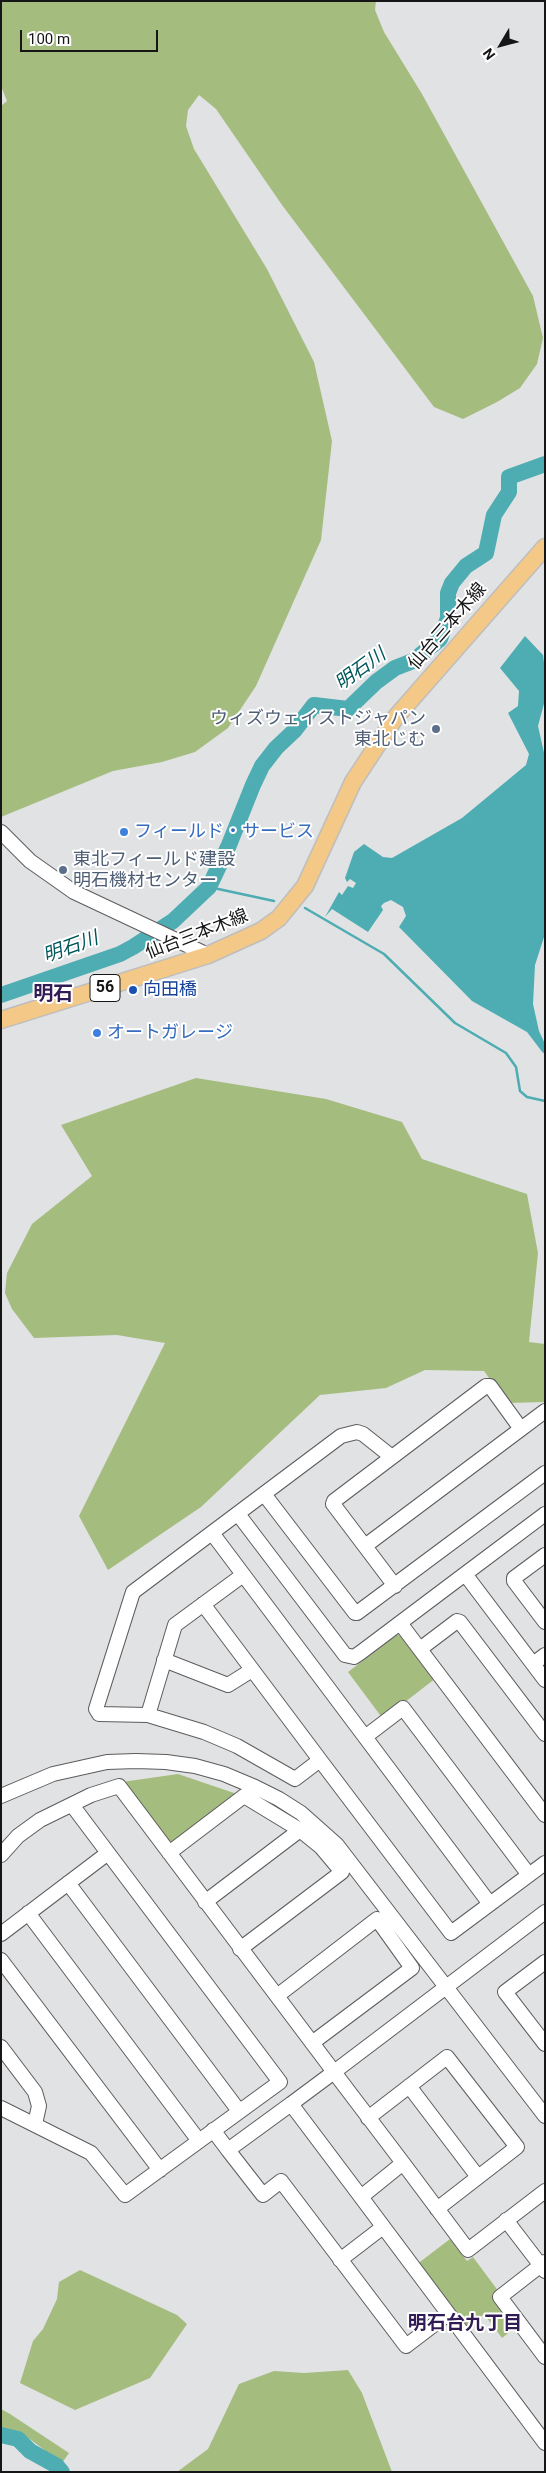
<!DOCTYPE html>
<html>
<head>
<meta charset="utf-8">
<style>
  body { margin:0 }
  #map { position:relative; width:546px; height:2473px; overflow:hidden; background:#e1e2e4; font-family:Roboto,sans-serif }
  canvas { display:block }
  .frame { position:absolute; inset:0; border:2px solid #161617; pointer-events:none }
  .north { position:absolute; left:476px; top:20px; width:50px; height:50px; -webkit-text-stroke:4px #fff; paint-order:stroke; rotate:233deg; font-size:14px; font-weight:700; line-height:20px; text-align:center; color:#161617 }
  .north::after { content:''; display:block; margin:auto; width:18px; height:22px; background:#161617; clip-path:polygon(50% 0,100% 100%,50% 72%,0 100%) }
  .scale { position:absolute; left:20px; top:30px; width:138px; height:22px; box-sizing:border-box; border:2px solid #161617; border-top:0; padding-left:6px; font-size:15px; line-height:18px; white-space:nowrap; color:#161617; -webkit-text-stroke:4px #fff; paint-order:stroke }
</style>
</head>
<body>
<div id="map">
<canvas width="546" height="2473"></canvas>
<div class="frame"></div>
<div class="north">N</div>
<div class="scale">100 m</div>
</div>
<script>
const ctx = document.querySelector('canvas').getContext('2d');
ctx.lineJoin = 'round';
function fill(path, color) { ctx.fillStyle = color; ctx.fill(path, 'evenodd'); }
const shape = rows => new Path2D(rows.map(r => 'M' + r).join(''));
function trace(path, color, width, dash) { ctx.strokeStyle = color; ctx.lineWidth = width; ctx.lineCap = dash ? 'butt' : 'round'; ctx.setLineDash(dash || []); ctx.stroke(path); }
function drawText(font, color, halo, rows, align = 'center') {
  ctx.font = font + ' Roboto,"Noto Sans JP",sans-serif'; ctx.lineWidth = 4; ctx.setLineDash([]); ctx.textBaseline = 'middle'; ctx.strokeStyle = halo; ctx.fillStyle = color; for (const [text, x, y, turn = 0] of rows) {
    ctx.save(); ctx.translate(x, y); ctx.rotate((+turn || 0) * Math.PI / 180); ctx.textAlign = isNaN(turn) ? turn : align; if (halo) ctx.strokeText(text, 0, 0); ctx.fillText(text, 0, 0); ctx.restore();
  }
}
const green = shape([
  [1,1,376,1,375,10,384,32,422,94,533,296,543,338,537,364,520,388,497,402,463,419,434,407,282,205,216,109,199,95,188,110,186,126,194,149,267,269,314,362,332,441,321,540,256,686,228,728,195,752,162,762,113,771,1,817,1,106,7,101,1,86],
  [196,1078,326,1099,402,1122,422,1159,527,1194,538,1253,529,1342,545,1344,545,1402,507,1403,484,1371,425,1370,386,1388,320,1395,201,1507,108,1570,79,1516,165,1343,117,1335,34,1338,12,1309,5,1293,7,1273,32,1224,92,1176,61,1125],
  [397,1635,404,1636,436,1678,383,1719,348,1672],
  [178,1774,237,1794,175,1845,167,1843,122,1782],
  [450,2239,467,2261,473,2257,499,2292,493,2296,516,2327,502,2338,484,2314,465,2329,416,2265],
  [80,2270,177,2315,187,2324,150,2378,75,2410,20,2383,33,2341,43,2329,57,2299,59,2282],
  [348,2370,362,2393,392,2472,177,2472,208,2449,239,2384,274,2371,304,2373],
  [1,2409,10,2414,69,2453,62,2463,27,2437,1,2428]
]);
const water = shape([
  [525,636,543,655,545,670,545,700,538,726,545,757,545,934,535,965,533,1004,539,1031,545,1044,545,1052,543,1053,527,1032,472,1001,399,927,406,916,403,907,391,900,384,903,381,906,383,910,368,932,332,909,325,917,339,892,342,895,348,886,353,888,356,883,350,879,347,882,345,878,354,852,364,844,383,857,392,858,462,818,526,765,529,754,508,713,518,706,519,691,500,668]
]);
const stream = shape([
  [209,887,274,901],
  [305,908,384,954,455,1023,506,1053,516,1067,520,1091,527,1097,545,1101]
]);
const river = shape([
  [1,995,120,954,133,947,173,921,209,887,229,845,253,785,262,766,276,748,294,731,314,705,348,709,376,682,395,668,413,661,440,639,448,618,448,593,452,583,466,566,486,553,494,515,509,492,509,477,545,464],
  [1,2435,18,2439,30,2451,57,2466,62,2472]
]);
const minor = shape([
  [1,832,30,861,74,892,208,955],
  [392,1457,363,1434,357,1432,341,1436,133,1592,96,1709,99,1714,148,1715,204,1732,237,1746,295,1779,320,1760,451,1933,545,1863],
  [264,1494,355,1613,357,1613,545,1473],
  [238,1514,345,1655,354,1657,360,1653,465,1574,545,1680],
  [212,1533,365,1737],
  [365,1546,521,1429],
  [545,1555,514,1578,514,1581,545,1622],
  [465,1574,545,1514],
  [395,1586,333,1504,334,1501,486,1386,490,1386,521,1429,545,1411],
  [203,1604,320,1760],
  [400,1623,545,1815],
  [420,1649,457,1621,460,1622,545,1734],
  [164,1660,228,1685,252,1670],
  [533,1664,545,1655],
  [148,1715,175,1625,243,1575],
  [1,1796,53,1774,107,1762,136,1761,166,1762,195,1766,224,1774,255,1787,279,1799,301,1813,337,1845,545,2116],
  [169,1853,244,1796,300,1830,321,1847,342,1872,240,1949],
  [1,1855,18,1836,40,1820,91,1795,119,1786,334,2072,545,1912],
  [68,1883,239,2111],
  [205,1902,300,1830],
  [490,1904,365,1737,403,1708,529,1875],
  [28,1913,199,2141],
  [1,1934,108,1853],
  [1,1960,160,2170],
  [545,1962,505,1992,545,2044],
  [277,1996,377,1919,412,1968,312,2043],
  [1,2047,35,2092,39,2106,35,2124],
  [409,2086,478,2177],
  [291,2104,334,2072,403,2163],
  [1,2108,91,2153,125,2195,280,2082,72,1805],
  [368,2118,447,2057,517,2147,437,2209],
  [213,2130,228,2150],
  [545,2191,468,2250,403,2163,361,2197,545,2443],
  [361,2197,291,2104,228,2150,263,2195,281,2181,406,2346,448,2314],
  [506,2220,545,2271],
  [340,2260,383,2227],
  [545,2262,500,2297,545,2357]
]);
const major = shape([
  [1,1020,208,955,261,931,279,918,305,886,353,782,395,718,545,547]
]);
const markers = [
  [436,729,5,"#5c6f8a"],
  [124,832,5,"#3f7fe0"],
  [63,870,5,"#5c6f8a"],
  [133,990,5,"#1a4fb4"],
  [97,1033,5,"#3f7fe0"]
];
const shields = [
  [105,988,30]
];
const shieldNames = [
  ["56",105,988]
];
const streetNames = [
  ["仙台三本木線",448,627,-49],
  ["仙台三本木線",197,935,-21]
];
const serviceNames = [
  ["ウィズウェイストジャパン",426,719],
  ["東北じむ",426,740],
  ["東北フィールド建設",73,860,"left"],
  ["明石機材センター",73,881,"left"]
];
const shopNames = [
  ["フィールド・サービス",134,832],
  ["オートガレージ",107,1033]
];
const transitNames = [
  ["向田橋",143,990]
];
const waterNames = [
  ["明石川",361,670,-36],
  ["明石川",71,948,-20]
];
const neighbourhoodNames = [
  ["明石台九丁目",465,2324]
];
const quarterNames = [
  ["明石",53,995]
];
fill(green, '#a5bc7f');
fill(water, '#4eadb2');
trace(stream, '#4eadb2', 2.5);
trace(river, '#4eadb2', 16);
trace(minor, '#5c5c5e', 16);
trace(major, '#bebebe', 19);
trace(minor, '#fff', 14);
trace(major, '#f4c886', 16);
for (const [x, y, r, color] of markers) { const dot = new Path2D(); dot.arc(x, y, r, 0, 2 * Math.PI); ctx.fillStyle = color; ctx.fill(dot); trace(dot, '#fff', 2); }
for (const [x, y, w] of shields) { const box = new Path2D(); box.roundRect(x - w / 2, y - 13.5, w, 27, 4); ctx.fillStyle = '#fff'; ctx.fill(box); trace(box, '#161617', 1); }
drawText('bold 16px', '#161617', null, shieldNames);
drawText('18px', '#161617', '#fff', streetNames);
drawText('18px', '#4e5e75', '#fff', serviceNames, 'right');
drawText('18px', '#366cbe', '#fff', shopNames, 'left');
drawText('18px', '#164399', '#fff', transitNames, 'left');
drawText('italic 19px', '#00575b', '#fff', waterNames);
drawText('bold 19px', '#311b54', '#fff', neighbourhoodNames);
drawText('bold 20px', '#311b54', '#fff', quarterNames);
</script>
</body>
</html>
